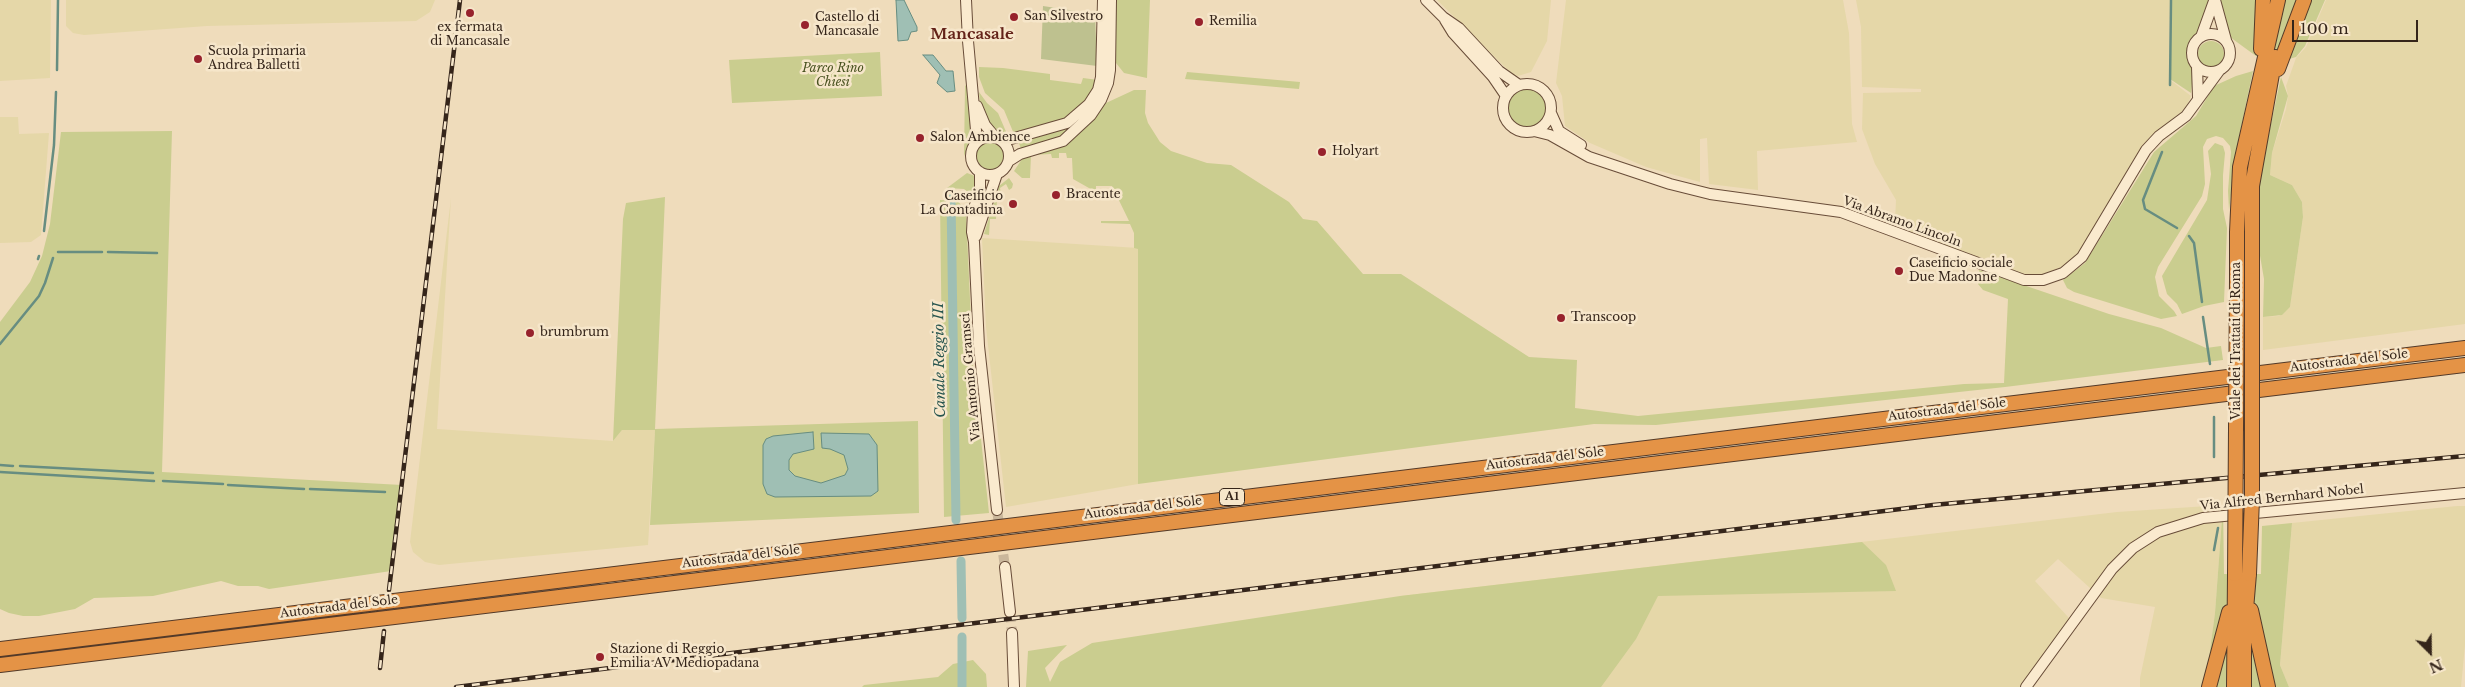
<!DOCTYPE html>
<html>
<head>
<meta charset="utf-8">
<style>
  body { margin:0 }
  #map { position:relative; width:2465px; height:687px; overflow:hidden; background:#efdcbb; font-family:"Libre Baskerville",serif }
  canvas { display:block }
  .north { position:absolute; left:2405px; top:627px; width:50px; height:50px; -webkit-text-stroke:4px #f6e6ca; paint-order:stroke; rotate:157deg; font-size:14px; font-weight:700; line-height:20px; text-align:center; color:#35251a }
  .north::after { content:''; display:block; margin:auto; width:18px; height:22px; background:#35251a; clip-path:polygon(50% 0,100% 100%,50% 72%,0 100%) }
  .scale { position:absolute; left:2292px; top:20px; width:126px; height:22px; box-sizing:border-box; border:2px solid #35251a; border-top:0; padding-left:6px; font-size:15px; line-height:18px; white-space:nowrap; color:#35251a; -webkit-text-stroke:4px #f6e6ca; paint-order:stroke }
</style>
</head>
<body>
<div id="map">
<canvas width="2465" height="687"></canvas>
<div class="north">N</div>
<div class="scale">100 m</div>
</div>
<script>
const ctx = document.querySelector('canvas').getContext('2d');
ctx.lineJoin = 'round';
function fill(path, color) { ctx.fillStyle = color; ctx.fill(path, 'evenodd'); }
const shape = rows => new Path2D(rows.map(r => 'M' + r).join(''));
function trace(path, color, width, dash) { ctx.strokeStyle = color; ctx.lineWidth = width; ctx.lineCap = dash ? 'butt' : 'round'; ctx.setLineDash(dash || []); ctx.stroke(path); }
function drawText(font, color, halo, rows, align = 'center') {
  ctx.font = font + ' "Libre Baskerville",serif'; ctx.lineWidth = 5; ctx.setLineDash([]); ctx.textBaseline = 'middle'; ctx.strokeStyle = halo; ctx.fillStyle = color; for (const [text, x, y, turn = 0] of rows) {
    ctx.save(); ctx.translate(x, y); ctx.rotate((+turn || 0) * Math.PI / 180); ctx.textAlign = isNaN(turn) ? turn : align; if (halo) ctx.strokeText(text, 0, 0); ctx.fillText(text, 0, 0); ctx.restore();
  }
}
const farmland = shape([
  [0,0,51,0,50,78,0,81],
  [66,0,435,0,430,12,416,21,207,26,84,35,73,33,66,26],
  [1437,0,1551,0,1547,41,1531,72,1518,76,1512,74],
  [1566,0,1843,0,1849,33,1852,124,1857,142,1757,151,1758,190,1709,184,1707,138,1700,139,1700,182,1646,167,1590,143,1565,126,1562,96,1556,83],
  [1856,0,2170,0,2169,79,2191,96,2187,106,2176,119,2164,128,2080,253,2066,265,2045,274,2018,274,1918,235,1897,225,1895,221,1896,200,1875,164,1862,129,1863,93,1921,92,1921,89,1862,87,1861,27],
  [2326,0,2465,0,2465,324,2263,350,2263,317,2279,316,2290,307,2303,217,2302,202,2292,185,2270,175,2272,153,2286,109,2288,96,2286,86,2296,58,2306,47],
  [0,117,18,117,19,134,49,133,41,235,31,242,0,243],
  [451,198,437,429,613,441,622,430,655,430,648,545,439,565,425,562,413,552,410,542],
  [982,238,1138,248,1138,484,1006,507,986,327],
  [2223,505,2215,613,2205,687,2140,687,2140,678,2155,607,2101,598,2058,559,2035,581,2069,618,2053,650,2027,687,1445,687,1400,596,2117,512],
  [2457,506,2465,506,2465,645,2461,687,2289,687,2280,665,2292,523]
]);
const green = shape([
  [1115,0,1150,0,1147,78,1124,73,1116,63],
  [2171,0,2210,0,2197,34,2192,38,2186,53,2193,74,2191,93,2170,79],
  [2221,0,2325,0,2305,46,2296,57,2282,61,2256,56,2234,40,2229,36,2222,17],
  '2198 54a13 13 0 1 1 26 0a13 13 0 1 1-26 0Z',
  [880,52,882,96,732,103,729,60],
  [979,67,1003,68,1050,74,1050,80,1081,84,1083,78,1098,80,1085,105,1058,124,1014,134,1004,110,985,93,979,77],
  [2253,71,2238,142,2229,210,2228,191,2231,152,2230,146,2223,138,2216,136,2207,139,2203,147,2205,184,2202,196,2158,267,2155,277,2159,296,2174,311,2177,316,2161,319,2074,292,2067,288,2063,280,2085,263,2154,152,2196,116,2214,86,2236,76],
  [1187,72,1300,82,1299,89,1185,79],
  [2281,77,2288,96,2272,153,2270,175,2292,185,2302,202,2303,217,2290,307,2282,315,2263,317,2264,279,2257,238,2258,199,2261,171],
  [967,84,972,117,972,138,964,156,965,86],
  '1507 107a20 20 0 1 1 40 0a20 20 0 1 1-40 0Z',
  [1134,90,1146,90,1145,113,1148,123,1160,142,1171,151,1207,163,1231,165,1289,202,1303,219,1317,221,1363,274,1401,274,1529,357,1577,360,1575,408,1638,416,1964,384,2004,383,2008,299,1983,290,1978,284,1979,270,2109,314,2161,328,2206,348,2221,346,2223,360,2005,387,1656,425,1594,424,1138,484,1138,249,1134,248,1134,233,1130,224,1101,223,1101,221,1129,221,1112,186,1096,186,1096,192,1073,179,1072,158,1067,158,1066,153,1059,153,1059,158,1052,158,1051,154,1031,155,1030,178,1022,178,1014,171,1024,156,1055,149,1069,141,1082,131,1106,103],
  [979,92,987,103,998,113,1007,134,991,127,980,103],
  [1094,106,1065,135,1022,151,1018,141,1076,122],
  [172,131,162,472,402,485,391,571,269,589,258,586,238,586,221,581,153,596,94,598,75,609,39,616,23,616,9,613,0,609,0,322,30,282,42,256,50,224,61,132],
  '975 156a15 15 0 1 1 30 0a15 15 0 1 1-30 0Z',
  [2215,143,2223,146,2225,153,2223,175,2223,209,2227,228,2224,302,2204,306,2182,314,2177,304,2167,294,2162,276,2207,200,2211,174,2208,151],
  [967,173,975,176,975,198,964,189,947,188],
  [1009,178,1013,184,1012,188,1009,190,1006,184,1000,188,1001,194,997,199,996,219,990,219,989,235,984,234,999,186],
  [665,197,655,429,918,421,919,513,650,525,655,430,622,430,613,441,623,219,626,203],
  [940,200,958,201,966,212,973,365,989,513,944,517],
  [2223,505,2224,574,2261,574,2262,526,2292,523,2280,665,2289,687,2205,687,2215,613],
  [1862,542,1886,565,1896,591,1658,596,1636,639,1601,687,1026,687,1028,651,1067,645,1045,668,1050,682,1060,662,1092,643,1400,596],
  [973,660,986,674,987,687,862,687,864,685,938,677,953,664]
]);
const cemetery = shape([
  [1043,6,1095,14,1097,66,1041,59]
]);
const water = shape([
  [896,0,904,0,917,27,917,31,911,32,908,40,898,41,896,0],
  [923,55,933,55,946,71,953,71,955,91,947,92,937,83,940,75,923,55],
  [813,432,814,449,793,454,789,460,789,470,795,476,821,483,845,475,848,469,844,455,830,449,822,448,821,433,869,434,877,445,878,491,871,496,775,497,767,494,763,484,763,445,766,439,773,436,813,432]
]);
const stream = shape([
  [57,70,58,0],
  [2170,85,2171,0],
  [2162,152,2143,200,2145,209,2177,228],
  [44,231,54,145,56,92],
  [2189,236,2194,243,2202,302],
  [58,252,102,252],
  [108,252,157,253],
  [38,259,39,256],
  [2203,317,2210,364],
  [0,344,39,296,45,283,53,258],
  [2214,457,2214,417],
  [0,465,13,466],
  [20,466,153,473],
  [0,472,154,481],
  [163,481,223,484],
  [228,485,304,489],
  [310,489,385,492],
  [2214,550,2218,528]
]);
const canal = shape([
  [951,199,956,520],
  [961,561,962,618],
  [962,637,962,687]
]);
const secondaryTunnel = shape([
  [997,510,1005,567],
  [1010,612,1012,633]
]);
const secondary = shape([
  [966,0,968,41,976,130,975,144],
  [1426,0,1443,17,1459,28,1499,71,1519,85],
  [2215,0,2226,40],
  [1445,20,1453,33,1493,77,1506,96],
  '2192 53a19 19 0 1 1 38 0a19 19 0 1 1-38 0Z',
  [2201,37,2214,1],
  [2197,67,2198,97],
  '1503 108a24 24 0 1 1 48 0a24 24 0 1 1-48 0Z',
  [977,106,985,125,995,137],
  [1551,113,1559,131,1581,145],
  [1534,131,1550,135,1589,157,1670,184,1710,194,1841,212,2008,274,2024,280,2043,280,2063,273,2082,257,2146,150,2159,136,2186,116,2219,71],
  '971 156a19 19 0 1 1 38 0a19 19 0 1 1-38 0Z',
  [1004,141,1067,123,1089,104,1098,90,1101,77,1103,0],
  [1009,161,1020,154,1063,141,1091,115,1101,100,1108,83,1110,70,1111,0],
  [980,172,980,188,973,212,972,232,974,242,979,346,997,510],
  [976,236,997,174],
  [1005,567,1010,612],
  [1012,633,1014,687],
  [2026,687,2112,569,2133,548,2158,532,2203,518,2465,493]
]);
const highway = shape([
  [2261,49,2263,0],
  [2278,69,2304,0],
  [2237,280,2237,232,2240,167,2278,0],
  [2252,280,2252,186,2275,57],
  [2251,610,2268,687],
  [0,649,2465,348],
  [0,665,2465,365],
  [2209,687,2229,612],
  [2234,687,2235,574],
  [2244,687,2244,633,2249,574]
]);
const rail = shape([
  [389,590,460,0],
  [380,668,384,631],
  [456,687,1933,505,2465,456]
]);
const highwayBridge = shape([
  [2235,574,2237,280],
  [2249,574,2252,499,2252,280]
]);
const markers = [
  [470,13,5,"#97222c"],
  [1014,17,5,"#97222c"],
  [1199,22,5,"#97222c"],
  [805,25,5,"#97222c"],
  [198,59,5,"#97222c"],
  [920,138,5,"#97222c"],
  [1322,152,5,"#97222c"],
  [1056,195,5,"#97222c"],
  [1013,204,5,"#97222c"],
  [1899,271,5,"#97222c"],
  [1561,318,5,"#97222c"],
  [530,333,5,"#97222c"],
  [600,657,5,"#97222c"]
];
const shields = [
  [1232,497,25]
];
const shieldNames = [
  ["A1",1232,497]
];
const poiNames = [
  ["San Silvestro",1024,17],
  ["Castello di",815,18],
  ["Mancasale",815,32],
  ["Remilia",1209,22],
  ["ex fermata",470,28,"center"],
  ["di Mancasale",470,42,"center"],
  ["Scuola primaria",208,52],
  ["Andrea Balletti",208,66],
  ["Salon Ambience",930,138],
  ["Holyart",1332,152],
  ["Bracente",1066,195],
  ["Caseificio",1003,197,"right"],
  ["La Contadina",1003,211,"right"],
  ["Caseificio sociale",1909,264],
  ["Due Madonne",1909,278],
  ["Transcoop",1571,318],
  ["brumbrum",540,333],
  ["Stazione di Reggio",610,650],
  ["Emilia AV Mediopadana",610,664]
];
const parkNames = [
  ["Parco Rino",833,69],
  ["Chiesi",833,83]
];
const streetNames = [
  ["Via Abramo Lincoln",1902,222,20],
  ["Viale dei Trattati di Roma",2237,341,-90],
  ["Autostrada del Sole",2349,361,-7],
  ["Via Antonio Gramsci",971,377,-95],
  ["Autostrada del Sole",1947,410,-7],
  ["Autostrada del Sole",1545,459,-7],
  ["Via Alfred Bernhard Nobel",2282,498,-6],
  ["Autostrada del Sole",1143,508,-7],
  ["Autostrada del Sole",741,557,-7],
  ["Autostrada del Sole",339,607,-7]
];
const waterNames = [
  ["Canale Reggio III",940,360,-91]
];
const quarterNames = [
  ["Mancasale",972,35]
];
fill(farmland, '#e5d7a8');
fill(green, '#cacd8f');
fill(cemetery, '#bec18f');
fill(water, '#9fbfb4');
trace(water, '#678d81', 1);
trace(stream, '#678d81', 2.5);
trace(canal, '#9fbfb4', 9);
trace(secondaryTunnel, '#cab79b', 10, [10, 5]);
trace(secondary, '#684c38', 12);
trace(highway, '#533a29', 16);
trace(secondary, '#faeace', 10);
trace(highway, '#e49346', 14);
trace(rail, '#35251a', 4.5);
trace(rail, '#f6e6ca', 2.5, [8]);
trace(highwayBridge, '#533a29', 16, []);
trace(highwayBridge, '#e49346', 14);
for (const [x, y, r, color] of markers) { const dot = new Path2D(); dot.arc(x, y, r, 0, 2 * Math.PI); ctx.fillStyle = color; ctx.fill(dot); trace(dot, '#f6e6ca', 2); }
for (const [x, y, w] of shields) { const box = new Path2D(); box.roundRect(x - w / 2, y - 8.5, w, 17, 4); ctx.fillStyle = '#f6e6ca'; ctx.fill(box); trace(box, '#35251a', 1); }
drawText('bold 11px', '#35251a', null, shieldNames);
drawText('12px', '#35251a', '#f6e6ca', poiNames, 'left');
drawText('italic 12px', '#495220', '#f6e6ca', parkNames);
drawText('12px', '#35251a', '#f6e6ca', streetNames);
drawText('italic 14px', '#28554f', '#f6e6ca', waterNames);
drawText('bold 15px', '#632218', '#f6e6ca', quarterNames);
</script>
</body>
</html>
